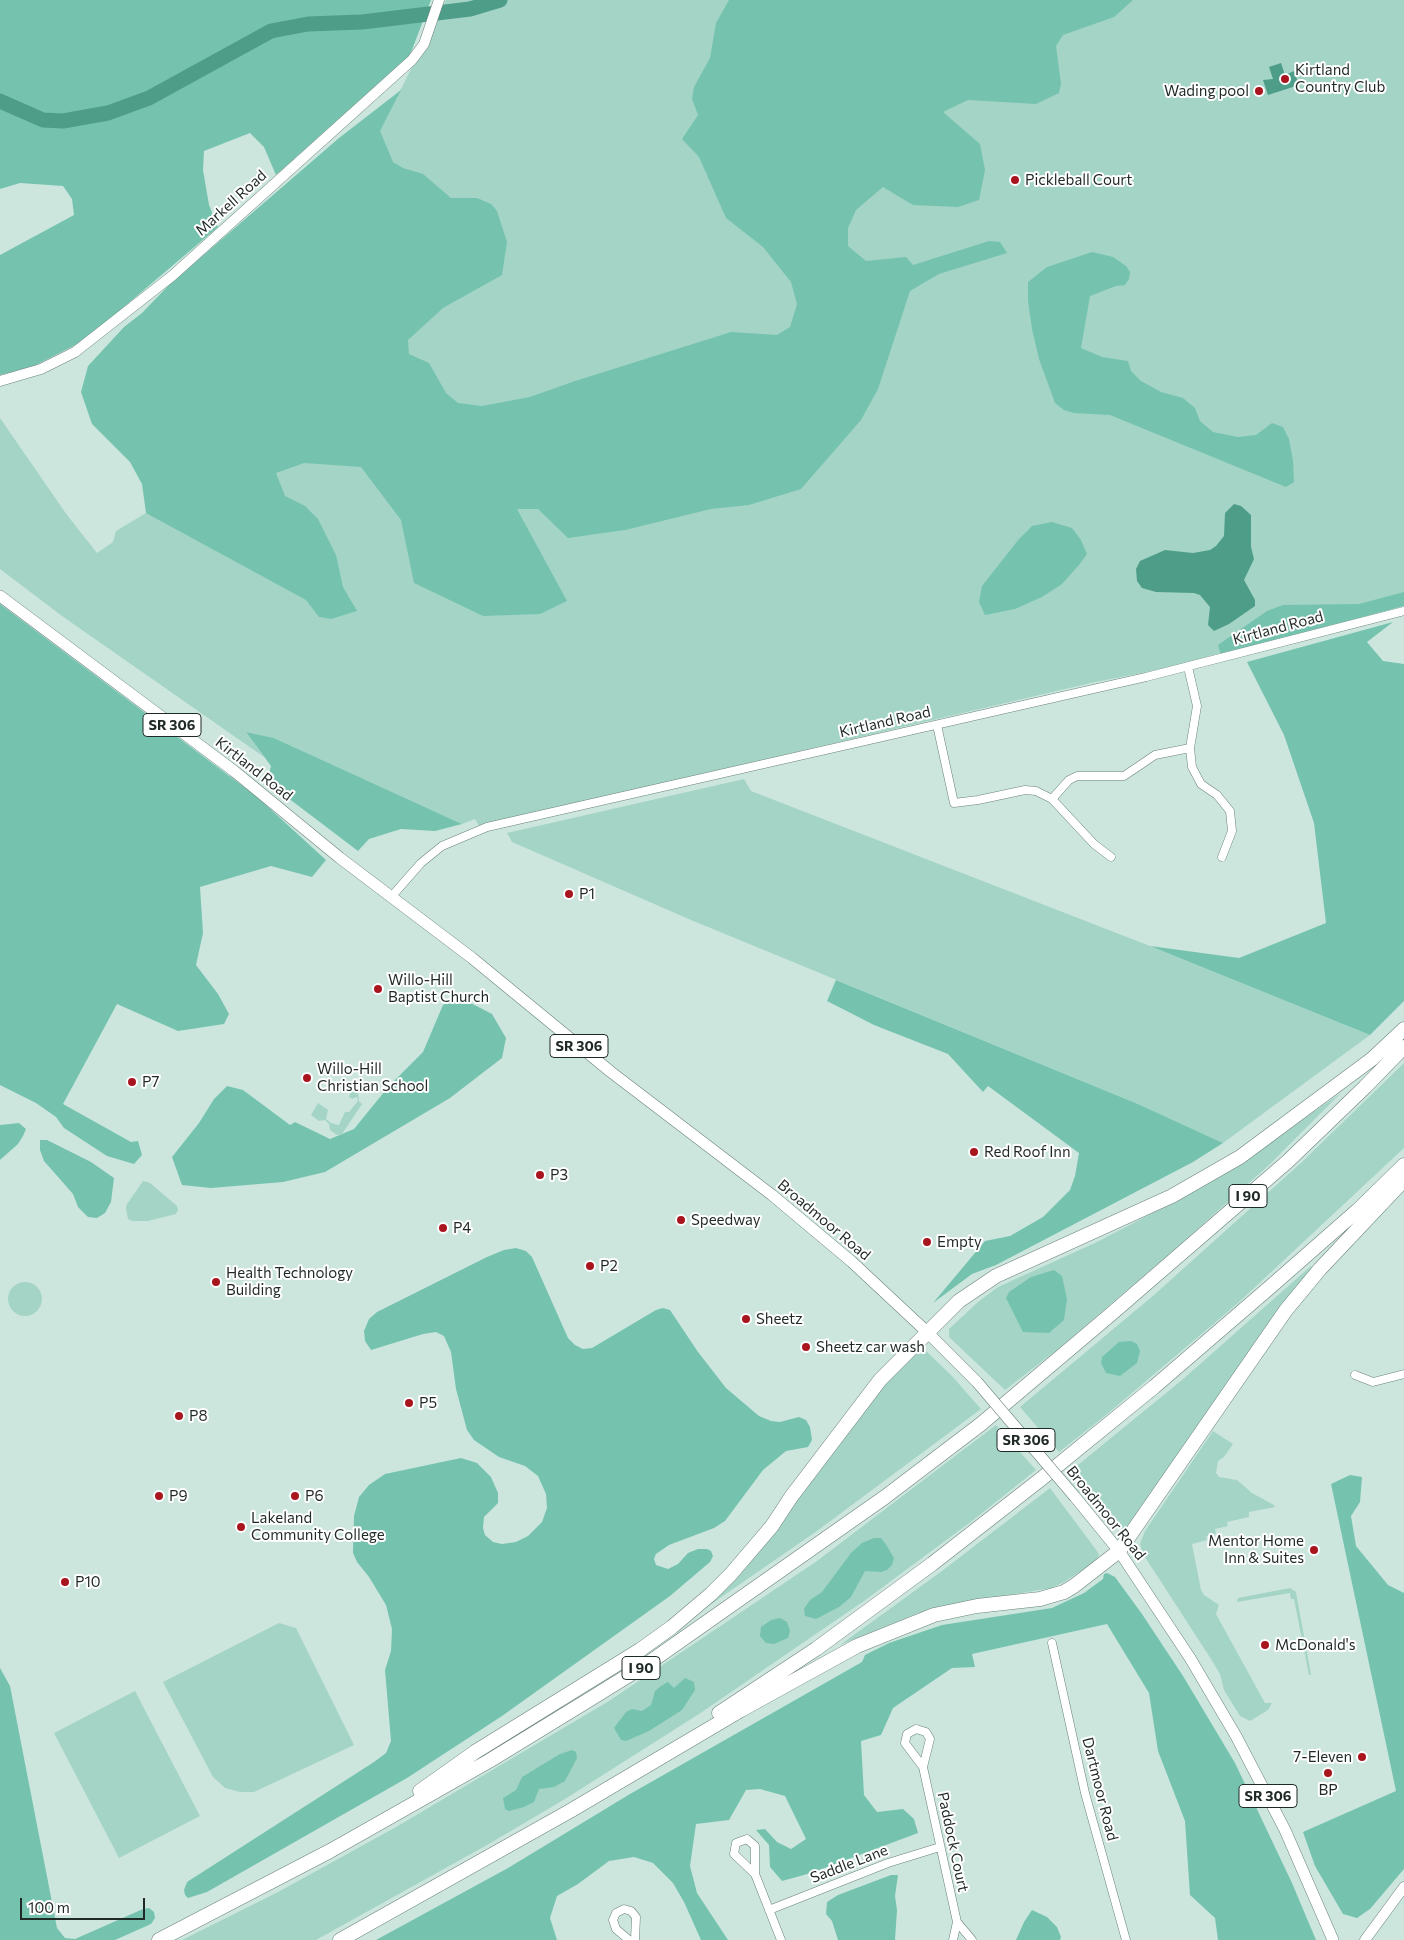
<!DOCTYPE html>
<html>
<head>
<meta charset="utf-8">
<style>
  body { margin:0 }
  #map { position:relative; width:1404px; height:1940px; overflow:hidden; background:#cce6de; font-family:Commissioner,sans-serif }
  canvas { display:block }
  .scale { position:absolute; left:20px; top:1898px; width:125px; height:22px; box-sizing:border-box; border:2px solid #1f2926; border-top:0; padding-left:6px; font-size:15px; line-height:18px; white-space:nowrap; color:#1f2926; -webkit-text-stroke:4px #fff; paint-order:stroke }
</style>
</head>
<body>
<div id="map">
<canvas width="1404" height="1940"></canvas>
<div class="scale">100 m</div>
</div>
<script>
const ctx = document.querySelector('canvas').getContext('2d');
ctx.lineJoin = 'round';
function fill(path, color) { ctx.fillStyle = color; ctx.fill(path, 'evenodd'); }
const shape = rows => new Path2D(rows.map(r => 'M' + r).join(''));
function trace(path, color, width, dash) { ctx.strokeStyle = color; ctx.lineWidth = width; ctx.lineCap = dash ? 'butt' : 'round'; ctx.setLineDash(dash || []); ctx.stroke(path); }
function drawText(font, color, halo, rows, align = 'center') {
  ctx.font = font + ' Commissioner,sans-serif'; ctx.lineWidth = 4; ctx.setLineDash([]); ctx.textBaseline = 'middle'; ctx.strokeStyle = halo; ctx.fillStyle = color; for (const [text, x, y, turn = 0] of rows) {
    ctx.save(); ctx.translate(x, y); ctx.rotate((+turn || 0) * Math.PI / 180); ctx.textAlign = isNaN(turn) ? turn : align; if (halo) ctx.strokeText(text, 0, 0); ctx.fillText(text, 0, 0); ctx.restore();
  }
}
const green = shape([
  [446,0,1404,0,1404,601,1171,667,1091,683,479,826,475,819,462,824,274,738,246,732,264,757,62,616,0,569,0,418,67,515,97,553,113,542,116,531,146,513,219,487,372,146],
  [744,779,751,791,1150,946,1370,1035,1223,1143,1138,1104,691,920,512,842,507,833],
  [1404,1063,1404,1148,1238,1303,1106,1415,1059,1452,1020,1407,1154,1295,1302,1162],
  [351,1091,358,1093,359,1101,362,1104,342,1134,337,1135,330,1130,329,1124,325,1120,319,1121,311,1115,318,1103,328,1110,326,1119,331,1123,339,1125,345,1112,349,1112,358,1101,357,1097,352,1099,349,1097],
  [1341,1093,1269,1165,1183,1242,1058,1349,1005,1390,949,1337,949,1329,978,1302,998,1287,1097,1242,1166,1206,1292,1127],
  [143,1181,150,1183,177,1206,178,1210,176,1214,148,1221,132,1221,128,1219,126,1208,127,1204],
  [1311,1266,1313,1269,1275,1314,1127,1527,1124,1530,1120,1528,1073,1469,1182,1380],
  '8 1299a17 17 0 1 1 34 0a17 17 0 1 1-34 0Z',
  [921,1348,925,1350,952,1376,981,1409,817,1531,704,1609,703,1606,881,1386],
  [996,1425,1036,1470,972,1521,864,1601,699,1714,565,1799,487,1845,316,1940,182,1940,280,1891,396,1827,609,1701,817,1561],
  [1213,1431,1233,1444,1224,1457,1218,1461,1216,1473,1219,1477,1237,1480,1252,1493,1274,1505,1275,1507,1249,1512,1249,1517,1227,1522,1228,1526,1215,1529,1216,1534,1206,1536,1207,1540,1192,1544,1201,1590,1204,1595,1219,1605,1216,1614,1265,1703,1272,1703,1268,1710,1250,1721,1240,1716,1224,1690,1220,1674,1211,1659,1143,1554,1140,1544,1145,1531],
  [1050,1488,1097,1551,1099,1555,1096,1561,1064,1582,1051,1588,956,1604,918,1613,840,1645,942,1571],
  [1290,1588,1296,1592,1311,1675,1309,1675,1294,1599,1291,1599,1290,1593,1237,1602,1238,1598],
  [279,1623,296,1628,354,1745,254,1792,240,1792,225,1788,213,1777,163,1682],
  [135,1691,200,1816,119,1858,54,1733]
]);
const forest = shape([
  [0,0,431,0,410,55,276,175,264,147,250,133,204,151,203,170,209,205,218,227,85,340,32,367,0,375,0,255,74,215,72,199,63,186,20,183,0,189],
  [729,0,1133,0,1114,17,1063,35,1056,46,1061,84,1059,93,1036,104,968,100,943,112,980,144,985,170,979,200,958,207,913,205,883,187,856,210,848,228,848,246,866,261,906,257,913,265,989,241,1000,242,1007,253,939,274,910,291,878,389,861,420,801,489,749,505,711,509,625,530,568,538,538,509,517,509,567,601,540,614,483,616,414,583,401,520,361,467,304,463,276,473,285,496,305,506,318,519,336,555,343,587,357,611,331,619,319,617,306,600,146,513,142,484,130,462,92,424,81,392,88,366,124,327,142,313,170,284,339,138,401,90,380,131,393,162,403,168,423,174,451,198,477,198,491,204,497,211,507,242,502,275,443,308,408,340,409,354,429,363,446,393,458,403,482,406,530,397,575,381,731,332,777,335,790,327,797,304,791,282,763,247,726,218,699,157,682,139,698,115,692,99,694,87,710,58,716,23],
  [1092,252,1113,257,1126,266,1130,272,1129,279,1125,285,1116,286,1090,296,1081,348,1102,357,1128,361,1131,371,1141,381,1161,392,1183,398,1195,408,1200,421,1213,432,1238,437,1256,435,1272,423,1283,427,1289,439,1293,461,1294,482,1286,487,1110,415,1074,413,1064,410,1055,403,1039,359,1032,329,1028,301,1028,282,1047,267],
  [1052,522,1072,528,1081,540,1087,554,1079,565,1062,584,1042,597,1015,609,985,615,979,602,982,586,1019,539,1032,526],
  [1404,592,1404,606,1221,655,1218,645,1267,611,1283,605,1359,604],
  [0,604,256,796,326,860,312,877,271,866,200,887,203,933,196,965,218,994,229,1014,224,1024,178,1031,117,1004,63,1104,131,1142,138,1141,142,1155,134,1164,107,1156,64,1128,56,1117,36,1103,0,1085],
  [1393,622,1367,642,1383,661,1404,664,1404,1001,1370,1035,1150,946,1239,958,1326,923,1314,823,1284,735,1247,662],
  [246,732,274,738,462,824,435,831,401,829,369,839,358,851,267,782,271,766],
  [836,980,1138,1104,1223,1143,1193,1162,996,1265,972,1274,933,1303,985,1241,1010,1236,1043,1217,1070,1190,1075,1176,1079,1153,988,1086,983,1092,948,1054,874,1025,827,1001],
  [457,996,492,1014,506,1038,502,1058,450,1098,325,1172,283,1182,211,1188,182,1185,172,1157,199,1123,214,1099,227,1086,243,1090,290,1125,295,1122,330,1139,354,1129,389,1086,423,1052,443,1005],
  [19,1123,26,1129,23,1136,18,1144,0,1160,0,1125],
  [40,1140,47,1140,91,1162,114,1178,111,1202,105,1213,97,1218,88,1217,78,1207,73,1194,44,1161,40,1150],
  [516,1248,526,1251,532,1257,568,1338,575,1345,583,1349,592,1348,656,1310,663,1308,670,1310,698,1352,726,1388,759,1416,771,1421,780,1422,799,1417,806,1420,810,1427,812,1440,808,1447,786,1451,763,1470,725,1521,714,1528,669,1545,656,1554,654,1559,656,1565,668,1569,678,1564,688,1553,698,1549,707,1549,711,1551,713,1556,710,1562,670,1596,502,1716,407,1778,207,1892,188,1898,185,1895,184,1890,187,1882,374,1762,386,1753,391,1741,385,1670,391,1651,392,1629,386,1605,369,1577,357,1562,353,1553,354,1516,359,1497,369,1485,385,1474,461,1458,477,1463,491,1477,498,1493,498,1503,484,1517,483,1528,485,1535,493,1542,502,1544,516,1542,528,1536,542,1522,547,1508,546,1494,538,1476,525,1466,499,1457,474,1440,467,1430,456,1389,451,1352,444,1336,436,1332,423,1334,371,1350,365,1341,364,1331,369,1319,377,1312,487,1257,504,1250],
  [1054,1270,1062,1276,1067,1299,1064,1320,1049,1333,1023,1332,1006,1298,1009,1292,1031,1277],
  [1131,1341,1137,1344,1140,1351,1137,1363,1120,1376,1106,1373,1101,1363,1102,1357,1119,1342],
  [1350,1475,1362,1477,1360,1502,1351,1516,1356,1546,1388,1585,1404,1593,1404,1869,1370,1909,1357,1918,1343,1914,1315,1866,1303,1832,1396,1791,1331,1484],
  [874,1538,881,1538,887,1546,894,1558,892,1565,887,1570,881,1572,865,1571,851,1597,839,1607,816,1619,805,1616,804,1609,810,1600,822,1592,851,1553,862,1543],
  [1107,1573,1115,1577,1142,1614,1183,1676,1235,1763,1292,1883,1316,1940,1218,1940,1215,1918,1190,1895,1185,1821,1158,1751,1149,1693,1107,1624,972,1654,975,1667,952,1668,893,1708,881,1735,861,1741,864,1795,877,1812,903,1809,914,1819,918,1833,811,1873,782,1881,770,1867,769,1845,756,1830,765,1829,777,1842,791,1849,806,1839,785,1796,760,1789,746,1790,729,1820,696,1824,690,1866,697,1893,728,1940,701,1940,684,1902,673,1883,653,1863,634,1857,609,1861,578,1884,557,1896,550,1918,557,1940,376,1940,508,1868,630,1794,862,1662,865,1655,889,1643,942,1625,1052,1608,1084,1593,1103,1579,1104,1574],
  [780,1618,787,1622,790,1631,788,1638,774,1644,766,1643,760,1636,761,1627,771,1620],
  [0,1668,10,1686,57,1928,65,1938,75,1939,143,1909,149,1908,154,1912,155,1918,151,1924,115,1940,0,1940],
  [685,1678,694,1682,695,1690,682,1710,649,1731,626,1741,621,1740,614,1728,626,1712,632,1709,642,1711,651,1705,655,1691,661,1686,668,1682,674,1688],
  [572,1750,576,1752,577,1758,565,1781,554,1787,539,1789,534,1802,524,1807,509,1811,505,1809,503,1798,516,1790,522,1777,560,1754],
  [891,1875,898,1875,895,1896,897,1910,895,1940,838,1940,832,1921,826,1914,827,1902,838,1895],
  [1032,1910,1047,1917,1057,1927,1061,1937,1060,1940,1016,1940,1024,1922]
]);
const water = shape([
  [1281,63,1285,75,1294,71,1299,85,1268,95,1263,80,1273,79,1269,67],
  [1234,504,1241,506,1251,515,1251,547,1254,559,1244,580,1255,600,1255,606,1229,624,1214,631,1208,625,1210,607,1200,595,1194,593,1156,592,1142,588,1137,581,1136,569,1140,561,1165,550,1193,553,1210,550,1216,546,1224,536,1225,513]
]);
const river = shape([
  [0,101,43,120,63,121,108,113,149,98,271,31,308,24,362,22,470,9,500,0]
]);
const street = shape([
  [1188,667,1197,706,1190,748,1192,767,1201,784,1217,795,1230,811,1232,831,1222,857],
  [937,725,954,803,978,800,1025,790,1036,791,1052,799,1094,844,1111,857],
  [1052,799,1069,780,1077,776,1124,776,1155,755,1190,748],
  [392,896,421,863,442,846,487,827,1146,677,1404,611],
  [1355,1375,1373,1382,1404,1374],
  [1052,1643,1085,1793,1126,1940],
  [916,1729,926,1732,930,1739,923,1767,905,1743,907,1734,916,1729],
  [923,1767,957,1922,953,1940],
  [747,1839,755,1846,755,1874,734,1854,736,1843,747,1839],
  [755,1874,781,1940],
  [769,1910,888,1863,940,1847],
  [957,1922,972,1940],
  [629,1940,616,1929,613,1920,616,1913,624,1909,631,1911,636,1917,635,1940]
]);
const secondary = shape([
  [0,381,41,369,75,352,172,276,412,60,424,44,439,0],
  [1365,1940,1404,1887]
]);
const primary = shape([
  [0,596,234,771,340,858,472,958,611,1072,772,1195,852,1262,927,1332,977,1382],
  [1075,1497,1119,1551,1190,1658,1236,1736,1285,1830,1333,1940]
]);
const highway = shape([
  [719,1713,816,1649,932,1564,1041,1479,1154,1387,1269,1288,1358,1210,1404,1165],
  [420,1791,475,1752,640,1650,672,1627,711,1594,731,1574,772,1526,791,1497,880,1380,959,1301,996,1276,1172,1196,1240,1157,1372,1059,1404,1029],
  [159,1940,330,1851,489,1761,587,1701,650,1662,885,1497,981,1424,1110,1315,1287,1162,1365,1087,1404,1047],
  [340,1940,570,1811,741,1710,857,1646,934,1615,977,1606,1040,1599,1064,1592,1074,1586,1119,1551,1286,1310,1320,1269,1404,1180]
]);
const primaryBridge = shape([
  [977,1382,1075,1497]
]);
const markers = [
  [1285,79,5,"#a9151e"],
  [1259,91,5,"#a9151e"],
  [1015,180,5,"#a9151e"],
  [569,894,5,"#a9151e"],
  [378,989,5,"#a9151e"],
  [307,1078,5,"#a9151e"],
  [132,1082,5,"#a9151e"],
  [974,1152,5,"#a9151e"],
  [540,1175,5,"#a9151e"],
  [681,1220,5,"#a9151e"],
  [443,1228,5,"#a9151e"],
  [927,1242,5,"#a9151e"],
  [590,1266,5,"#a9151e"],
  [216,1282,5,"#a9151e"],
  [746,1319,5,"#a9151e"],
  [806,1347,5,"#a9151e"],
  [409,1403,5,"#a9151e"],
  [179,1416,5,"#a9151e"],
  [159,1496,5,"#a9151e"],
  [295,1496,5,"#a9151e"],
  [241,1527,5,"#a9151e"],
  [1314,1550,5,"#a9151e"],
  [65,1582,5,"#a9151e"],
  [1265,1645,5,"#a9151e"],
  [1362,1757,5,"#a9151e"],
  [1328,1773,5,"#a9151e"]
];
const shields = [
  [172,725,58],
  [579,1046,58],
  [1248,1196,38],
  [1026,1440,58],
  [641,1668,38],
  [1268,1796,58]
];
const shieldNames = [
  ["SR 306",172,725],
  ["SR 306",579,1046],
  ["I 90",1248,1196],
  ["SR 306",1026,1440],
  ["I 90",641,1668],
  ["SR 306",1268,1796]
];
const poiNames = [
  ["Kirtland",1295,70],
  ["Country Club",1295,87],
  ["Wading pool",1249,91,"right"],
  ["Pickleball Court",1025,180],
  ["P1",579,894],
  ["Willo-Hill",388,980],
  ["Baptist Church",388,997],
  ["Willo-Hill",317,1069],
  ["Christian School",317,1086],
  ["P7",142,1082],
  ["Red Roof Inn",984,1152],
  ["P3",550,1175],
  ["Speedway",691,1220],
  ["P4",453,1228],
  ["Empty",937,1242],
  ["P2",600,1266],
  ["Health Technology",226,1273],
  ["Building",226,1290],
  ["Sheetz",756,1319],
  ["Sheetz car wash",816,1347],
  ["P5",419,1403],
  ["P8",189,1416],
  ["P9",169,1496],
  ["P6",305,1496],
  ["Lakeland",251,1518],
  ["Community College",251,1535],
  ["Mentor Home",1304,1541,"right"],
  ["Inn & Suites",1304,1558,"right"],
  ["P10",75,1582],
  ["McDonald's",1275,1645],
  ["7-Eleven",1352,1757,"right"],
  ["BP",1328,1790,"center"]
];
const streetNames = [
  ["Markell Road",231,203,-42],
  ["Kirtland Road",1278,628,-15],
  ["Kirtland Road",885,722,-13],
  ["Kirtland Road",254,769,38],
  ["Broadmoor Road",824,1220,40],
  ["Broadmoor Road",1106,1513,51],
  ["Dartmoor Road",1100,1789,76],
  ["Paddock Court",953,1842,78],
  ["Saddle Lane",849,1864,-21]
];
fill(green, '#a4d4c6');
fill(forest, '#75c3af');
fill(water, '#4d9d89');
trace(river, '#4d9d89', 15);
trace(street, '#6a827b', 9);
trace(secondary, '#6a827b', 11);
trace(primary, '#6a827b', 12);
trace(highway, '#6a827b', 15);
trace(street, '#fff', 8);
trace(secondary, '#fff', 10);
trace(primary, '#fff', 11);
trace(highway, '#fff', 14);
trace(primaryBridge, '#6a827b', 12, []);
trace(primaryBridge, '#fff', 11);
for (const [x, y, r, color] of markers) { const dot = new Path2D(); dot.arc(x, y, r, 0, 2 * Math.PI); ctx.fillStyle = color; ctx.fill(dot); trace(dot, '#fff', 2); }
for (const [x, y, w] of shields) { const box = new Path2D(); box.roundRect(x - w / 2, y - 11.5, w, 23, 4); ctx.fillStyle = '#fff'; ctx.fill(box); trace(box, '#1f2926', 1); }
drawText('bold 14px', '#1f2926', null, shieldNames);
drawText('15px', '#1f2926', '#fff', poiNames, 'left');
drawText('15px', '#1f2926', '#fff', streetNames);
</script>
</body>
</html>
